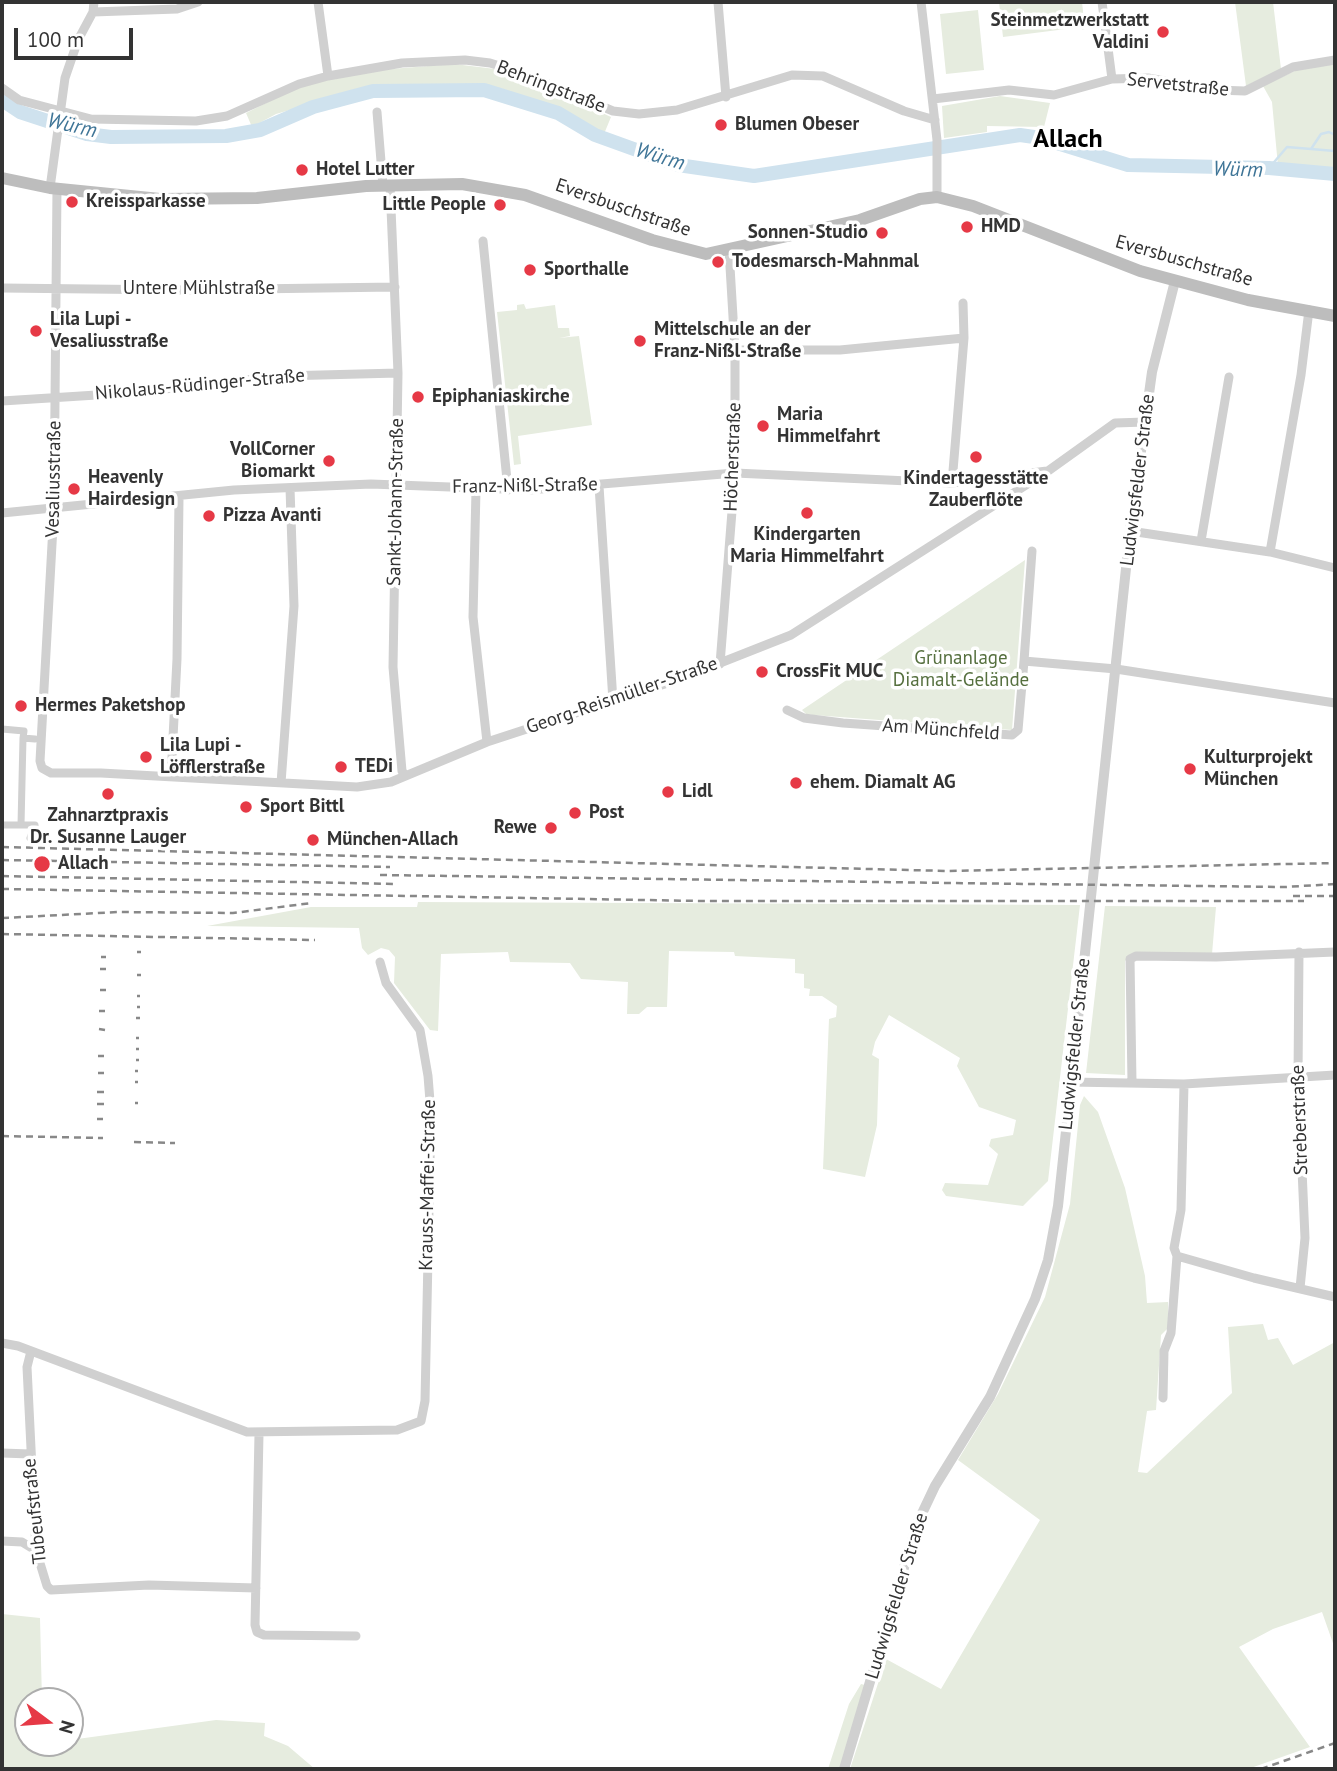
<!DOCTYPE html>
<html>
<head>
<meta charset="utf-8">
<style>
  body { margin:0 }
  #map { position:relative; width:1337px; height:1771px; overflow:hidden; background:#fff; font-family:"PT Sans",sans-serif }
  canvas { display:block }
  .frame { position:absolute; inset:0; border:4px solid #333; pointer-events:none }
  .north { position:absolute; left:14px; top:1687px; width:70px; height:70px; box-sizing:border-box; background:#fff; border:2px solid #adadad; border-radius:50%; rotate:106deg; font-size:19px; font-weight:700; line-height:28px; text-align:center; color:#333 }
  .north::after { content:''; display:block; margin:auto; width:24px; height:32px; background:#e63946; clip-path:polygon(50% 0,100% 100%,50% 72%,0 100%) }
  .scale { position:absolute; left:14px; top:28px; width:119px; height:32px; box-sizing:border-box; border:4px solid #333; border-top:0; padding-left:9px; font-size:21px; line-height:24px; white-space:nowrap; color:#333; -webkit-text-stroke:5px #fff; paint-order:stroke }
</style>
</head>
<body>
<div id="map">
<canvas width="1337" height="1771"></canvas>
<div class="frame"></div>
<div class="north">N</div>
<div class="scale">100 m</div>
</div>
<script>
const ctx = document.querySelector('canvas').getContext('2d');
ctx.lineJoin = 'round';
function fill(path, color) { ctx.fillStyle = color; ctx.fill(path, 'evenodd'); }
const shape = rows => new Path2D(rows.map(r => 'M' + r).join(''));
function trace(path, color, width, dash) { ctx.strokeStyle = color; ctx.lineWidth = width; ctx.lineCap = dash ? 'butt' : 'round'; ctx.setLineDash(dash || []); ctx.stroke(path); }
function drawText(font, color, halo, rows, align = 'center') {
  ctx.font = font + ' "PT Sans",sans-serif'; ctx.lineWidth = 7; ctx.setLineDash([]); ctx.textBaseline = 'middle'; ctx.strokeStyle = halo; ctx.fillStyle = color; for (const [text, x, y, turn = 0] of rows) {
    ctx.save(); ctx.translate(x, y); ctx.rotate((+turn || 0) * Math.PI / 180); ctx.textAlign = isNaN(turn) ? turn : align; if (halo) ctx.strokeText(text, 0, 0); ctx.fillText(text, 0, 0); ctx.restore();
  }
}
const green = shape([
  [999,2,1082,2,1085,29,1082,30,1081,22,1066,24,1066,29,1003,37],
  [1235,2,1273,2,1281,69,1246,86],
  [978,10,984,70,946,74,940,14],
  [454,64,512,71,611,117,604,134,552,107,503,89,472,84,370,87,276,114,252,127,246,113,306,83,378,70],
  [1335,64,1335,171,1278,166,1272,102,1263,86,1297,70],
  [1000,96,1050,103,1044,127,987,126,987,132,944,138,942,106],
  [524,304,526,309,555,305,558,328,569,328,570,336,559,338,579,336,592,425,518,436,521,464,514,465,497,312,517,310,517,305],
  [1025,560,1012,730,813,715,806,714,802,710],
  [418,902,1080,905,1048,1181,1023,1206,946,1196,942,1190,945,1183,988,1185,998,1154,989,1146,991,1139,1013,1135,1016,1120,979,1107,957,1066,960,1058,889,1015,875,1042,872,1055,879,1059,877,1125,865,1177,823,1169,829,1019,836,1017,837,1006,822,996,809,996,810,989,804,988,804,974,795,973,795,959,735,956,734,952,669,951,667,1007,647,1007,639,1014,627,1014,628,982,581,979,570,963,510,962,508,952,441,954,438,1031,430,1030,394,983,395,957,389,950,381,948,368,955,362,948,359,928,207,926,311,907,417,907],
  [1105,906,1216,907,1212,954,1132,954,1125,961,1125,1075,1086,1073],
  [1084,1096,1098,1112,1125,1188,1145,1276,1147,1303,1168,1302,1168,1328,1161,1335,1156,1410,1147,1411,1138,1472,1147,1473,1232,1393,1228,1327,1263,1324,1268,1340,1278,1338,1293,1365,1335,1342,1335,1649,1322,1612,1273,1629,1239,1647,1310,1747,1248,1769,850,1769,886,1659,941,1689,1040,1520,958,1460,998,1394,1045,1297,1070,1204,1080,1105],
  [2,1614,40,1618,42,1701,28,1701,28,1743,70,1743,70,1740,216,1720,265,1723,264,1736,288,1746,315,1769,2,1769],
  [861,1684,865,1685,840,1769,828,1769,849,1704]
]);
const stream = shape([
  [1311,149,1321,134,1329,132,1335,135],
  [1269,168,1287,147,1335,151]
]);
const river = shape([
  [2,100,20,112,87,134,111,137,226,136,260,130,313,107,373,91,484,90,558,113,595,135,678,165,754,176,1020,135,1041,138,1128,165,1269,168,1335,174]
]);
const pedestrian = shape([
  [2,729,24,731,23,738,35,739],
  [2,825,35,825],
  [21,825,23,738],
  [30,838,35,825,35,833]
]);
const minor = shape([
  [318,2,328,76],
  [718,2,726,97],
  [921,2,937,140,937,197],
  [1102,2,1112,79],
  [93,12,177,9,198,2],
  [2,88,19,100,91,119,196,121,227,116,299,84,328,76,402,63,465,60,490,63,519,72,613,111,639,114,677,110,792,75,823,76,904,111,935,120],
  [933,99,1009,90,1054,95,1112,79,1148,78,1216,90,1245,91,1293,67,1335,60],
  [377,112,383,186],
  [390,185,398,373,393,667,402,771,405,775],
  [50,188,65,78,78,40,93,12,94,2],
  [57,188,54,508,40,761,42,768,51,773,101,773,357,787,391,782,487,742,677,680,791,635,1048,471,1115,423,1145,422],
  [483,241,508,490],
  [2,288,179,290,395,287],
  [735,350,840,350,964,338],
  [2,401,128,393,282,376,398,373],
  [952,483,964,338,963,303],
  [599,486,613,701],
  [476,490,473,617,487,742],
  [2,513,234,490,371,484,529,490,735,473,952,483,1047,471],
  [1130,531,1270,552,1335,568],
  [1201,541,1229,377],
  [1270,552,1301,375,1309,310],
  [1024,661,1032,551],
  [720,664,735,473,735,350,729,250],
  [787,710,804,718,843,723,1012,735,1018,730,1024,661,1116,669,1335,703],
  [171,777,177,659,179,498],
  [281,783,294,606,290,488],
  [1299,952,1298,1078,1305,1238,1300,1288],
  [1070,1082,1184,1084,1335,1075],
  [1132,1082,1130,959,1136,956,1216,957,1335,952],
  [1177,1256,1174,1248,1181,1210,1184,1084],
  [2,1343,18,1346,247,1432,397,1430,421,1421,425,1401,431,1114,428,1076,420,1030,386,983,380,962],
  [31,1351,27,1367,36,1550,47,1586,51,1590,149,1585,256,1588],
  [1163,1398,1164,1351,1171,1333,1177,1256,1254,1278,1335,1297],
  [259,1434,255,1625,257,1632,264,1635,356,1636],
  [2,1453,30,1454],
  [2,1541,22,1542,35,1550]
]);
const tertiary = shape([
  [844,1769,917,1524,935,1486,990,1397,1035,1299,1048,1260,1058,1206,1130,531,1152,372,1175,281]
]);
const secondary = shape([
  [2,178,50,188,160,199,257,198,366,186,462,184,525,195,652,240,706,254,860,220,920,199,937,197,973,206,1140,271,1248,300,1335,316]
]);
const rail = shape([
  [2,847,948,871,1335,863],
  [2,860,390,867],
  [380,875,948,883,1285,887,1335,884],
  [2,876,394,884],
  [2,889,702,901,1304,901],
  [1293,896,1335,896],
  [2,918,118,912,233,913,312,903],
  [2,934,315,940],
  [137,952,141,952],
  [101,957,106,957],
  [100,969,106,969],
  [137,975,141,975],
  [100,990,106,990],
  [137,996,140,996],
  [137,1007,140,1007],
  [99,1011,105,1011],
  [136,1018,140,1018],
  [99,1029,105,1030],
  [136,1038,139,1038],
  [136,1049,139,1049],
  [98,1056,104,1056],
  [136,1060,139,1060],
  [135,1071,138,1071],
  [98,1073,104,1073],
  [135,1082,138,1082],
  [97,1092,104,1092],
  [135,1103,138,1103],
  [97,1104,104,1104],
  [97,1119,103,1119],
  [2,1136,103,1138],
  [134,1142,175,1143],
  [1261,1769,1335,1743]
]);
const markers = [
  [1163,32,7,"#e63946"],
  [721,125,7,"#e63946"],
  [302,170,7,"#e63946"],
  [72,202,7,"#e63946"],
  [500,205,7,"#e63946"],
  [967,227,7,"#e63946"],
  [882,233,7,"#e63946"],
  [718,262,7,"#e63946"],
  [530,270,7,"#e63946"],
  [36,331,7,"#e63946"],
  [640,341,7,"#e63946"],
  [418,397,7,"#e63946"],
  [763,426,7,"#e63946"],
  [976,457,7,"#e63946"],
  [329,461,7,"#e63946"],
  [74,489,7,"#e63946"],
  [807,513,7,"#e63946"],
  [209,516,7,"#e63946"],
  [762,672,7,"#e63946"],
  [21,706,7,"#e63946"],
  [146,757,7,"#e63946"],
  [341,767,7,"#e63946"],
  [1190,769,7,"#e63946"],
  [796,783,7,"#e63946"],
  [668,792,7,"#e63946"],
  [108,794,7,"#e63946"],
  [246,807,7,"#e63946"],
  [575,813,7,"#e63946"],
  [551,828,7,"#e63946"],
  [313,840,7,"#e63946"],
  [42,864,9,"#e63946"]
];
const poiNames = [
  ["Steinmetzwerkstatt",1149,21,"right"],
  ["Valdini",1149,43,"right"],
  ["Blumen Obeser",735,125],
  ["Hotel Lutter",316,170],
  ["Kreissparkasse",86,202],
  ["Little People",486,205,"right"],
  ["HMD",981,227],
  ["Sonnen-Studio",868,233,"right"],
  ["Todesmarsch-Mahnmal",732,262],
  ["Sporthalle",544,270],
  ["Lila Lupi -",50,320],
  ["Vesaliusstraße",50,342],
  ["Mittelschule an der",654,330],
  ["Franz-Nißl-Straße",654,352],
  ["Epiphaniaskirche",432,397],
  ["Maria",777,415],
  ["Himmelfahrt",777,437],
  ["VollCorner",315,450,"right"],
  ["Biomarkt",315,472,"right"],
  ["Heavenly",88,478],
  ["Hairdesign",88,500],
  ["Kindertagesstätte",976,479,"center"],
  ["Zauberflöte",976,501,"center"],
  ["Pizza Avanti",223,516],
  ["Kindergarten",807,535,"center"],
  ["Maria Himmelfahrt",807,557,"center"],
  ["CrossFit MUC",776,672],
  ["Hermes Paketshop",35,706],
  ["Lila Lupi -",160,746],
  ["Löfflerstraße",160,768],
  ["Kulturprojekt",1204,758],
  ["München",1204,780],
  ["TEDi",355,767],
  ["ehem. Diamalt AG",810,783],
  ["Lidl",682,792],
  ["Sport Bittl",260,807],
  ["Post",589,813],
  ["Zahnarztpraxis",108,816,"center"],
  ["Dr. Susanne Lauger",108,838,"center"],
  ["Rewe",537,828,"right"],
  ["München-Allach",327,840],
  ["Allach",58,864]
];
const streetNames = [
  ["Servetstraße",1178,85,6],
  ["Behringstraße",551,87,21],
  ["Eversbuschstraße",623,208,19],
  ["Eversbuschstraße",1184,261,16],
  ["Untere Mühlstraße",199,289],
  ["Nikolaus-Rüdinger-Straße",200,385,-5],
  ["Höcherstraße",733,457,-88],
  ["Vesaliusstraße",54,479,-89],
  ["Ludwigsfelder Straße",1138,480,-83],
  ["Franz-Nißl-Straße",525,486,-1],
  ["Sankt-Johann-Straße",396,502,-89],
  ["Georg-Reismüller-Straße",622,696,-19],
  ["Am Münchfeld",941,730,4],
  ["Ludwigsfelder Straße",1075,1044,-84],
  ["Streberstraße",1300,1120,-92],
  ["Krauss-Maffei-Straße",428,1185,-89],
  ["Tubeufstraße",35,1511,-96],
  ["Ludwigsfelder Straße",897,1596,-73]
];
const parkNames = [
  ["Grünanlage",961,659],
  ["Diamalt-Gelände",961,681]
];
const waterNames = [
  ["Würm",72,126,13],
  ["Würm",660,157,17],
  ["Würm",1238,170,2]
];
const districtNames = [
  ["Allach",1068,140]
];
fill(green, '#e6ecdf');
trace(stream, '#cfe2ee', 2.5);
trace(river, '#cfe2ee', 14);
trace(pedestrian, '#d0d0d0', 7);
trace(minor, '#d0d0d0', 9);
trace(tertiary, '#d0d0d0', 10);
trace(secondary, '#bdbdbd', 12);
trace(rail, '#888', 2.5, [7, 5]);
for (const [x, y, r, color] of markers) { const dot = new Path2D(); dot.arc(x, y, r, 0, 2 * Math.PI); ctx.fillStyle = color; ctx.fill(dot); trace(dot, '#fff', 2.5); }
drawText('bold 19px', '#333', '#fff', poiNames, 'left');
drawText('19px', '#333', '#fff', streetNames);
drawText('19px', '#56703f', '#fff', parkNames);
drawText('italic 21px', '#3f7597', '#fff', waterNames);
drawText('bold 26px', '#000', '#fff', districtNames);
</script>
</body>
</html>
